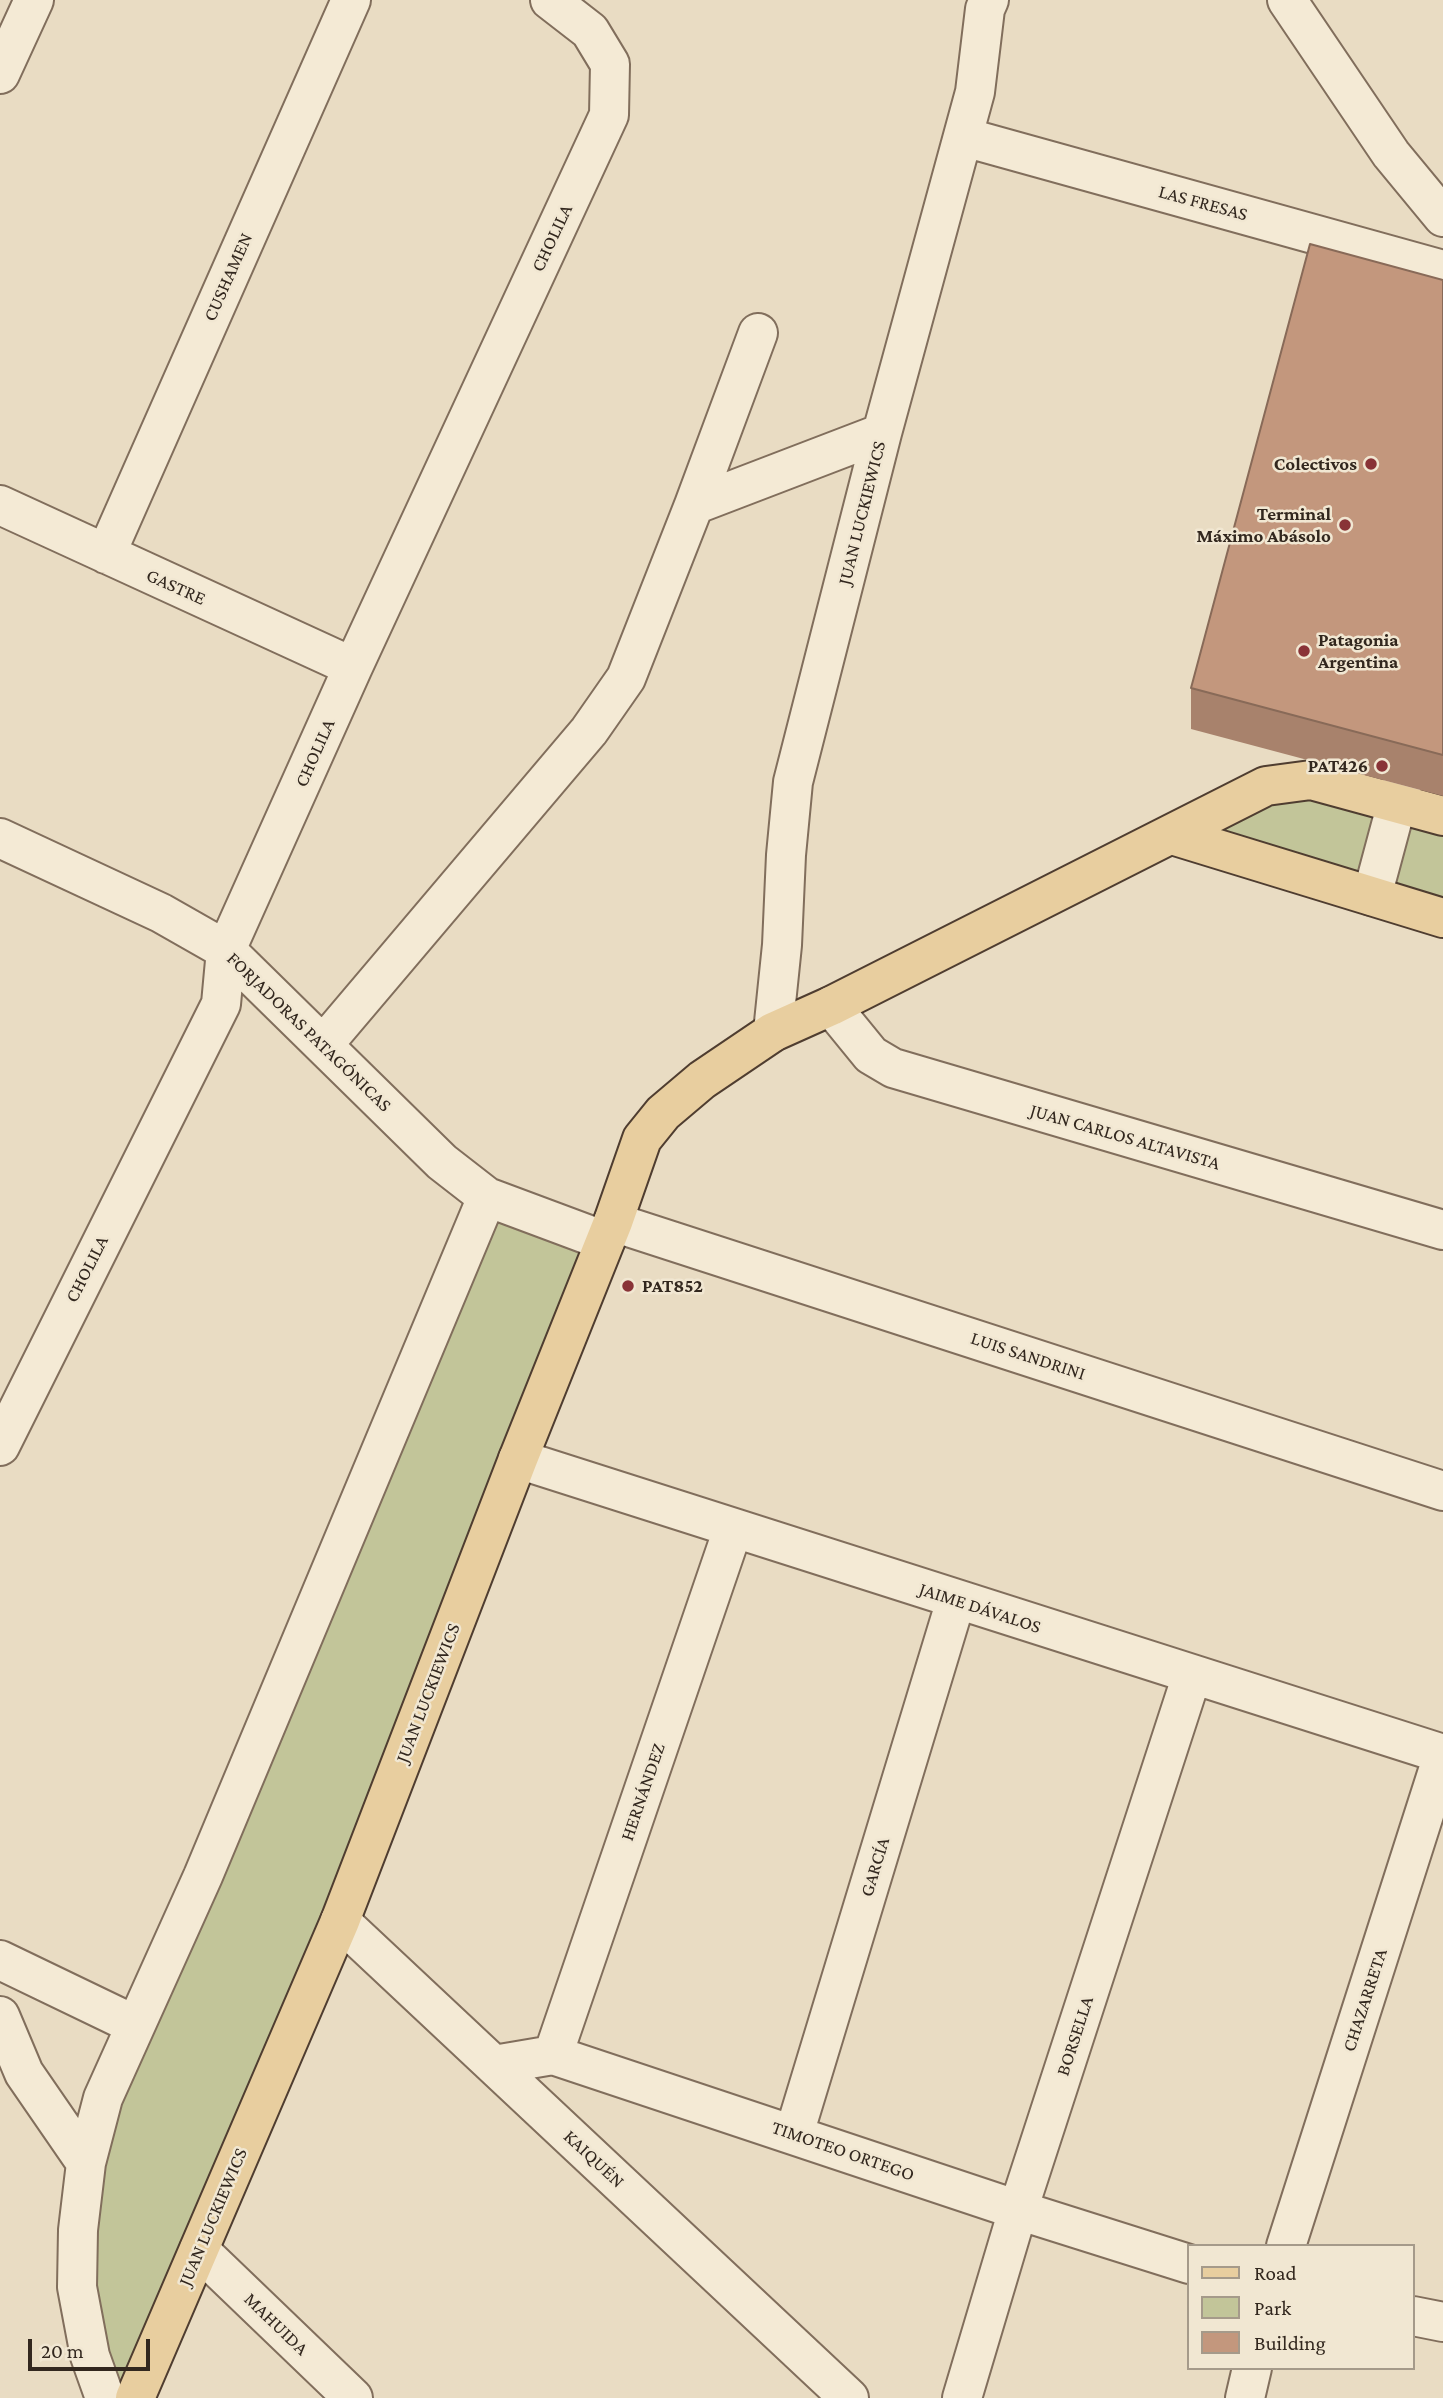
<!DOCTYPE html>
<html>
<head>
<meta charset="utf-8">
<style>
  body { margin:0 }
  #map { position:relative; width:1443px; height:2398px; overflow:hidden; background:#e9dcc3; font-family:"Crimson Pro",serif }
  canvas { display:block }
  .legend { position:absolute; left:1187px; top:2244px; width:228px; height:126px; box-sizing:border-box; background:#f1e7d2; border:2px solid #a59a8a; margin:0; padding:9px 12px; list-style:none; font-size:21px; color:#32271e }
  .legend li { display:flex; align-items:center; gap:14px; height:35px }
  .legend b { width:35px; border:2px solid #a59a8a }
  .scale { position:absolute; left:28px; top:2339px; width:122px; height:32px; box-sizing:border-box; border:4px solid #32271e; border-top:0; padding-left:9px; font-size:21px; line-height:24px; white-space:nowrap; color:#32271e; -webkit-text-stroke:5px #f1e7d2; paint-order:stroke }
</style>
</head>
<body>
<div id="map">
<canvas width="1443" height="2398"></canvas>
<ul class="legend">
<li><b style="height:9px;background:#e8ce9f"></b>Road</li>
<li><b style="height:19px;background:#c2c599"></b>Park</li>
<li><b style="height:19px;background:#c3977d"></b>Building</li>
</ul>
<div class="scale">20 m</div>
</div>
<script>
const ctx = document.querySelector('canvas').getContext('2d');
ctx.lineJoin = 'round';
function fill(path, color) { ctx.fillStyle = color; ctx.fill(path, 'evenodd'); }
const shape = rows => new Path2D(rows.map(r => 'M' + r).join(''));
function trace(path, color, width, dash) { ctx.strokeStyle = color; ctx.lineWidth = width; ctx.lineCap = dash ? 'butt' : 'round'; ctx.setLineDash(dash || []); ctx.stroke(path); }
function drawText(font, color, halo, rows, align = 'center') {
  ctx.font = font + ' "Crimson Pro",serif'; ctx.lineWidth = 5; ctx.setLineDash([]); ctx.textBaseline = 'middle'; ctx.strokeStyle = halo; ctx.fillStyle = color; for (const [text, x, y, turn = 0] of rows) {
    ctx.save(); ctx.translate(x, y); ctx.rotate((+turn || 0) * Math.PI / 180); ctx.textAlign = isNaN(turn) ? turn : align; if (halo) ctx.strokeText(text, 0, 0); ctx.fillText(text, 0, 0); ctx.restore();
  }
}
const green = shape([
  [1266,786,1443,816,1443,918,1172,835],
  [487,1197,605,1241,135,2398,90,2356,86,2163]
]);
const minor = shape([
  [1287,0,1391,154,1443,217],
  [0,74,34,0],
  [964,137,1443,270],
  [0,505,353,667],
  [694,505,882,433],
  [106,554,351,0],
  [0,838,161,913,226,950,442,1162,487,1197,605,1241],
  [1372,896,1405,773],
  [831,1006,871,1055,893,1068,1443,1230],
  [773,1032,782,945,786,855,793,782,882,433,975,92,985,9,989,0],
  [323,1045,589,731,626,678,694,505,758,333],
  [613,1222,1443,1491],
  [0,1446,221,1004,226,950,353,667,609,115,610,64,590,31,550,0],
  [518,1459,1443,1754],
  [340,1921,849,2398],
  [0,1960,135,2025],
  [0,2016,24,2073,86,2163],
  [553,2055,733,1529],
  [494,2065,553,2055,1018,2210,1189,2264],
  [794,2134,956,1600],
  [1286,2246,1443,1755],
  [199,2250,353,2398],
  [1413,2316,1443,2322],
  [105,2398,90,2356,77,2287,78,2230,86,2163,103,2098,203,1876,487,1197],
  [962,2398,1018,2210,1192,1675],
  [1245,2398,1252,2368]
]);
const major = shape([
  [1172,835,1443,918],
  [135,2398,340,1921,518,1459,613,1222,642,1139,663,1113,702,1080,773,1032,831,1006,1266,786,1311,780,1443,816]
]);
const wall = shape([
  [1443,280,1443,796,1191,729,1191,688]
]);
const building = shape([
  [1310,244,1443,280,1443,755,1191,688,1310,244]
]);
const markers = [
  [1371,464,7,"#893337"],
  [1345,525,7,"#893337"],
  [1304,651,7,"#893337"],
  [1382,766,7,"#893337"],
  [628,1286,7,"#893337"]
];
const streetNames = [
  ["LAS FRESAS",1203,203,15],
  ["CHOLILA",552,238,-65],
  ["CUSHAMEN",228,277,-66],
  ["JUAN LUCKIEWICS",862,513,-76],
  ["GASTRE",176,587,24],
  ["CHOLILA",315,753,-66],
  ["FORJADORAS PATAGÓNICAS",309,1032,44],
  ["JUAN CARLOS ALTAVISTA",1125,1137,16],
  ["CHOLILA",87,1269,-63],
  ["LUIS SANDRINI",1028,1356,18],
  ["JAIME DÁVALOS",980,1608,18],
  ["JUAN LUCKIEWICS",428,1693,-69],
  ["HERNÁNDEZ",643,1792,-71],
  ["GARCÍA",875,1867,-73],
  ["CHAZARRETA",1365,2000,-72],
  ["BORSELLA",1075,2036,-72],
  ["TIMOTEO ORTEGO",843,2151,19],
  ["KAIQUÉN",594,2159,43],
  ["JUAN LUCKIEWICS",213,2217,-67],
  ["MAHUIDA",276,2324,44]
];
const poiNames = [
  ["Colectivos",1357,464],
  ["Terminal",1331,514],
  ["Máximo Abásolo",1331,536],
  ["Patagonia",1318,640,"left"],
  ["Argentina",1318,662,"left"],
  ["PAT426",1368,766],
  ["PAT852",642,1286,"left"]
];
fill(green, '#c2c599');
trace(minor, '#816e5c', 42);
trace(major, '#4f3d30', 42);
trace(minor, '#f4ead5', 38);
trace(major, '#e8ce9f', 38);
fill(wall, '#a8826c');
fill(building, '#c3977d');
trace(building, '#886a58', 2);
for (const [x, y, r, color] of markers) { const dot = new Path2D(); dot.arc(x, y, r, 0, 2 * Math.PI); ctx.fillStyle = color; ctx.fill(dot); trace(dot, '#f1e7d2', 2.5); }
drawText('19px', '#32271e', '#f1e7d2', streetNames);
drawText('bold 19px', '#32271e', '#f1e7d2', poiNames, 'right');
</script>
</body>
</html>
